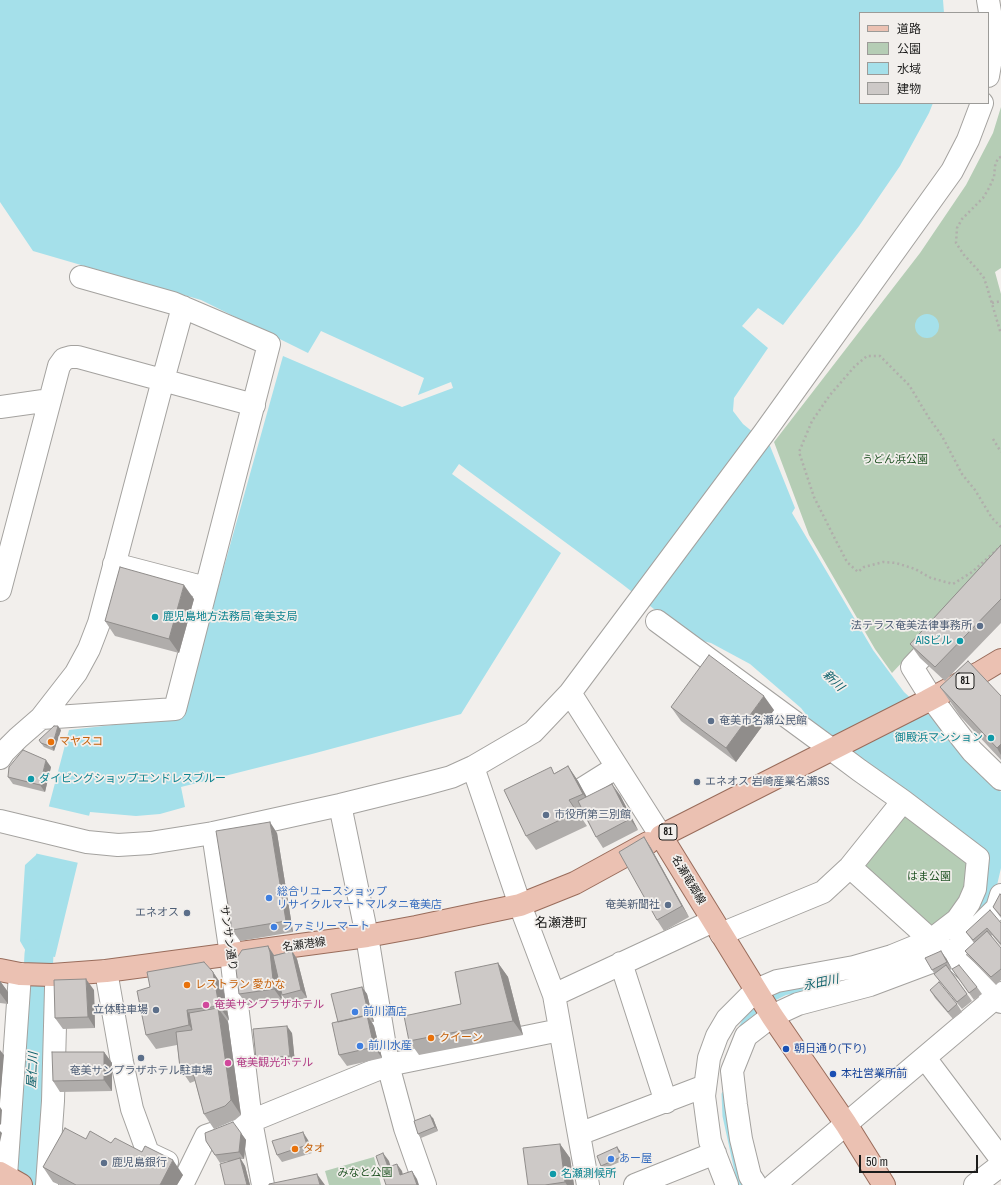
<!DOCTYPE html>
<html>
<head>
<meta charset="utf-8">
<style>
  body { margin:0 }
  #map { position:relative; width:1001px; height:1185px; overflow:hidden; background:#f2efec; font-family:"Archivo Narrow","Noto Sans JP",sans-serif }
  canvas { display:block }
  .legend { position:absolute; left:859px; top:12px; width:130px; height:92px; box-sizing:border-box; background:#f2efec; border:1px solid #9c9b98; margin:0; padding:5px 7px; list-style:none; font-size:12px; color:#1c1c1b }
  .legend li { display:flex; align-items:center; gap:8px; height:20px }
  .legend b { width:20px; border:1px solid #9c9b98 }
  .scale { position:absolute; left:859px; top:1155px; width:119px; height:18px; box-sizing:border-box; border:2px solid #1c1c1b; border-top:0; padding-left:5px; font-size:12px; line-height:14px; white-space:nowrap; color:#1c1c1b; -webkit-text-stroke:3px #f2efec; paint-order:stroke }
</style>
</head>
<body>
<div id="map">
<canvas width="1001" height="1185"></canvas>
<ul class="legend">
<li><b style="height:5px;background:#ebc1b2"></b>道路</li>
<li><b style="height:11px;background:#b5cdb5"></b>公園</li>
<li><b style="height:11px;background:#a5e0ea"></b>水域</li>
<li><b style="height:11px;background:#cdc9c7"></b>建物</li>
</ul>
<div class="scale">50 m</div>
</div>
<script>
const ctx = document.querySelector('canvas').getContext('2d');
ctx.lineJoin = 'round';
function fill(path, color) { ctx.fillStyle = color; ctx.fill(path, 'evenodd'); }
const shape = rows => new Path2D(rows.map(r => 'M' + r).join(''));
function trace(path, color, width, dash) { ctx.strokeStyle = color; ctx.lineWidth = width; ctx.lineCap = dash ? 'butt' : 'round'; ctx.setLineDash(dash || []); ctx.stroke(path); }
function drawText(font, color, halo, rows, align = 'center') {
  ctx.font = font + ' "Archivo Narrow","Noto Sans JP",sans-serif'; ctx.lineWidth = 3.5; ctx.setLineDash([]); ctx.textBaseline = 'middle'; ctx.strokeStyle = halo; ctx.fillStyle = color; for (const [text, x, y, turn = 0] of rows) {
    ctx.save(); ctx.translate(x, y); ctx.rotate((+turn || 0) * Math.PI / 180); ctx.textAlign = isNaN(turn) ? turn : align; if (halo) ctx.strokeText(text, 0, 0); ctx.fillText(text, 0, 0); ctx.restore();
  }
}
const green = shape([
  [1001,107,1001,268,995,272,1001,294,1001,557,892,673,875,649,809,535,774,442,920,253,966,185,993,133],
  [904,810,972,859,971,885,939,932,860,867],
  [374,1157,381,1185,329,1185,325,1171]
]);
const water = shape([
  [0,0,943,0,944,13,860,13,860,103,933,103,929,113,900,166,859,226,783,325,758,308,742,326,768,348,734,398,733,411,743,424,770,446,795,508,792,513,873,650,904,692,937,722,958,748,1001,792,1001,868,994,898,958,944,859,982,786,995,770,1003,762,991,946,934,982,850,821,734,801,708,750,664,711,643,691,638,622,584,459,464,452,474,561,553,461,714,312,754,181,787,185,807,160,814,136,816,90,812,55,957,27,953,20,941,25,865,36,855,69,730,182,717,283,356,402,407,453,388,451,382,418,395,424,378,321,331,308,353,201,300,33,251,0,202],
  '915 326a12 12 0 1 1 24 0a12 12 0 1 1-24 0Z'
]);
const pier = shape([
  [47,806,90,816,79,863,34,853]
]);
const stream = shape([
  [740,1030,747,1017,761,1007],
  [724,1094,725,1116,739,1180,741,1185]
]);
const river = shape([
  [26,1185,28,1170,39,954]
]);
const path = shape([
  [1001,157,998,158,995,166,994,177,989,188,983,198,962,219,957,228,956,243,964,255,977,269,984,278,987,287,1001,334],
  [992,303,1001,301],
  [993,439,1001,452],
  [1001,527,992,518,975,490,962,474,942,436,929,418,909,385,880,356,867,356,855,366,830,395,812,421,799,452,814,497,833,535,847,562,858,572,864,567,883,562,896,563,915,569,931,578,953,584,972,572,1001,546]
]);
const minor = shape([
  [988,76,992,53,991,18,988,0],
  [0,407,50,400],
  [114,564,206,588],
  [0,590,59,366,64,359,71,357,78,357,254,405],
  [657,621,831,749,859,770,903,801,978,858,975,889,969,903,957,920,931,940,892,956,854,967,777,981,756,990,727,1019,717,1036,709,1058,704,1096,710,1141,727,1185],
  [941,636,912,667,932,699,953,727,972,751,1001,779],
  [570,693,661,836],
  [41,718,175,709,269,344,173,303,81,277],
  [0,758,4,752,18,738,41,718,76,673,89,649,99,623,163,380,183,307],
  [473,767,520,905,554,995,588,1185],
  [582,789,617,767],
  [340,805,367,936,388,1065,405,1128,425,1185],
  [0,821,87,842,118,845,150,843,213,833,340,805,425,784,451,777,473,767,533,732,570,693,635,606,764,433,952,171,968,140,982,103],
  [213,833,231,955,251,1121,263,1185],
  [850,867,931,940,950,955,1001,1002],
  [721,934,823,892,850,867,903,801],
  [621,963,666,1102],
  [106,971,122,1062,132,1109,148,1153,167,1162],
  [554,995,713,921],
  [925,1058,1001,1159],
  [579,1134,705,1086],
  [1,1185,6,1176,20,974],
  [47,1185,53,1101,56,988],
  [182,1185,206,1136,251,1121,388,1065,560,1030],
  [635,1185,715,1153],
  [756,1185,750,1176,741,1139,736,1105,732,1071,746,1036,772,1016,798,1004,870,985,950,955,997,908,1001,895],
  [774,1185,1001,993],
  [975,1185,1001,1165]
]);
const major = shape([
  [0,970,20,974,52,975,106,971,367,936,416,927,520,905,575,883,648,843],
  [0,1173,21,1185],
  [884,1185,846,1124,772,1016,661,836,927,701,981,672,1001,660]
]);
const wall = shape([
  [1001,545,1001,623,945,681,920,658,910,644],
  [194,599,179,653,115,636,105,621],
  [940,687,1001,696,1001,760,960,716],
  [671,707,774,710,736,762,681,721],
  [61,730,54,751,44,747,41,743],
  [568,766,578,781,586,797,620,795,638,830,603,848,596,837,583,813,579,814,587,826,536,850,526,836,555,773],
  [51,767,45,792,13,784,8,777],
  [277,833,293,932,240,941,232,930],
  [644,837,651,848,689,917,664,931,657,920],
  [1001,895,1001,918,993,907],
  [1001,923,1001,946,992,935,991,936,1001,948,1001,980,996,985,970,958,965,951,974,943,966,932],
  [268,946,274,955,292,951,297,959,307,998,287,1002,282,995,280,988,282,1000,247,1005,239,994],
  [946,958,952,969,950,970,972,1001,962,1009,940,982,932,970],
  [498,963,508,977,523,1035,419,1055,409,1041,461,1004],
  [952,969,977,987,982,994,974,1000],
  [213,972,223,987,229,1020,227,1021,228,1022,241,1115,235,1120,214,1129,204,1114,195,1081,190,1083,180,1068,177,1045,156,1049,146,1035],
  [0,981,8,992,8,1004,0,1003],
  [362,987,367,994,374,1022,372,1022,374,1026,382,1058,347,1066,339,1055,338,1022],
  [94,990,95,1028,63,1029,55,1018],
  [930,990,957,1004,962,1012,953,1019,935,998],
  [292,1033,295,1063,261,1066,256,1059],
  [104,1052,112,1063,112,1091,60,1092,53,1081],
  [433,1118,438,1131,421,1138,418,1134],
  [241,1133,246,1140,244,1159,241,1159,245,1166,250,1185,225,1185,228,1161,220,1163,206,1141],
  [86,1139,111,1143,183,1175,177,1185,60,1185,53,1182,43,1167],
  [308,1140,312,1153,282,1162,277,1155],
  [560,1144,570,1158,574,1185,528,1185],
  [617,1147,620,1151,624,1160,604,1169,601,1166]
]);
const shadedWall = shape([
  [184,585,194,599,179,653,169,639],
  [764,696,774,710,736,762,726,748],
  [58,726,61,730,54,751,52,747],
  [1001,744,1001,755,997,748],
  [46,760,51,767,45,792,40,785],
  [568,766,578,781,593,808,583,794],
  [612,784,620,795,638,830,630,819],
  [270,822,277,833,293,932,286,921],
  [644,837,651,848,689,917,682,906],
  [268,946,275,957,278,963,282,1000,274,989],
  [292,951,297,959,307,998,301,990],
  [941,951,946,958,952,969,947,962],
  [498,963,508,977,523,1035,513,1021],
  [213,972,223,987,229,1020,219,1006],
  [86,979,94,990,95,1028,88,1017],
  [0,981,8,992,8,1004,0,993],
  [362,987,367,994,374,1022,369,1015],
  [218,1008,228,1022,241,1115,231,1100],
  [187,1010,197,1025,199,1040,189,1025],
  [367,1015,374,1026,382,1058,374,1047],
  [287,1026,292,1033,295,1063,290,1056],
  [0,1050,4,1055,0,1100],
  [104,1052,112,1063,112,1091,104,1080],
  [0,1107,2,1110,1,1125,0,1124],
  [430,1115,433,1118,438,1131,435,1127],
  [0,1131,2,1133,0,1142],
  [303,1132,308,1140,312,1153,307,1145],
  [241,1133,246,1140,244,1159,239,1152],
  [560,1144,570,1158,574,1185,567,1185,565,1182],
  [617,1147,620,1151,624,1160,621,1157],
  [383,1153,389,1161,393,1174,388,1167],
  [240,1158,245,1166,250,1185,247,1185],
  [173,1160,183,1175,177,1185,160,1185],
  [397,1164,402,1171,405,1182,400,1175],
  [412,1171,417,1179,419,1185,417,1185],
  [317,1174,325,1185,320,1185]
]);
const building = shape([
  [1001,545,1001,599,935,667,910,644,1001,545],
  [120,567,184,585,169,639,105,621,120,567],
  [709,655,764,696,726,748,671,707,709,655],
  [968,661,1001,696,1001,744,997,748,940,687,968,661],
  [54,726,58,726,52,747,41,743,39,740,54,726],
  [23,750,46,760,40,785,8,777,9,767,23,750],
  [568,766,583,794,569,800,577,812,526,836,504,790,551,767,554,774,568,766],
  [612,784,630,819,596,837,578,801,612,784],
  [270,822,286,921,232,930,216,831,270,822],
  [644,837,682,906,657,920,619,852,644,837],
  [1000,894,1001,895,1001,916,993,907,1000,894],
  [990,910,1001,923,1001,944,987,928,973,940,966,932,990,910],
  [987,931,1001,948,1001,969,991,977,965,951,987,931],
  [268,946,270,952,274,989,239,994,235,961,242,950,268,946],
  [292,951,301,990,282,995,273,956,292,951],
  [941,951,947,962,932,970,925,958,941,951],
  [204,962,213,972,219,1006,187,1010,189,1025,146,1035,137,991,150,987,147,972,204,962],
  [498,963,513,1021,409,1041,404,1016,461,1004,455,972,498,963],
  [946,965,967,994,957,1002,934,974,946,965],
  [959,965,977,987,969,993,952,969,959,965],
  [86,979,88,1017,55,1018,54,980,86,979],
  [939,982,957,1004,948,1012,930,990,939,982],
  [362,987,369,1015,338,1022,331,994,362,987],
  [218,1008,231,1100,225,1106,204,1114,191,1065,180,1068,176,1032,192,1030,189,1013,218,1008],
  [367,1015,374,1047,339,1055,332,1023,367,1015],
  [287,1026,290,1056,256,1059,253,1029,287,1026],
  [52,1052,104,1052,104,1080,53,1081,52,1052],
  [430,1115,435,1127,418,1134,414,1121,430,1115],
  [233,1122,241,1133,239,1152,215,1155,206,1141,205,1133,233,1122],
  [65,1128,86,1139,90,1131,111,1143,115,1138,142,1152,145,1146,173,1160,160,1185,76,1185,43,1167,65,1128],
  [303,1132,307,1145,277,1155,272,1141,303,1132],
  [560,1144,565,1182,545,1185,528,1185,523,1148,560,1144],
  [617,1147,621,1157,601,1166,597,1156,617,1147],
  [383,1153,388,1167,397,1164,400,1175,412,1171,417,1185,386,1185,376,1156,383,1153],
  [240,1158,247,1185,225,1185,220,1164,240,1158],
  [317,1174,320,1185,269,1185,269,1184,317,1174]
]);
const markers = [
  [155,617,4,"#0f9aa8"],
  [980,626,4,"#5c6f8a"],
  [960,641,4,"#0f9aa8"],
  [711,721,4,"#5c6f8a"],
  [991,738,4,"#0f9aa8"],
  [51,742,4,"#e8710a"],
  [31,779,4,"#0f9aa8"],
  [697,782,4,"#5c6f8a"],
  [546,815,4,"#5c6f8a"],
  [269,898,4,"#3f7fe0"],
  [668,905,4,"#5c6f8a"],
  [187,913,4,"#5c6f8a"],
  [274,927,4,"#3f7fe0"],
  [187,985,4,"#e8710a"],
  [206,1005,4,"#d1479c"],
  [156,1010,4,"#5c6f8a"],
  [355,1012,4,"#3f7fe0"],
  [431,1038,4,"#e8710a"],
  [360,1046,4,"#3f7fe0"],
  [786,1049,4,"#1a4fb4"],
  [141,1058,4,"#5c6f8a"],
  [228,1063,4,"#d1479c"],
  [833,1074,4,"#1a4fb4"],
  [295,1149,4,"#e8710a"],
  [611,1159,4,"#3f7fe0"],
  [104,1163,4,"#5c6f8a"],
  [553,1174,4,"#0f9aa8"]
];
const shields = [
  [965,681,18],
  [668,832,18]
];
const shieldNames = [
  ["81",965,681],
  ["81",668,832]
];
const parkNames = [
  ["うどん浜公園",895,460],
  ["はま公園",929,877],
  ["みなと公園",365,1173]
];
const cultureNames = [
  ["鹿児島地方法務局 奄美支局",163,617],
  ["AISビル",952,641,"right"],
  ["御殿浜マンション",983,738,"right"],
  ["ダイビングショップエンドレスブルー",39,779],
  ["名瀬測候所",561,1174]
];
const serviceNames = [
  ["法テラス奄美法律事務所",972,626],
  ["奄美市名瀬公民館",719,721,"left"],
  ["エネオス 岩崎産業名瀬SS",705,782,"left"],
  ["市役所第三別館",554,815,"left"],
  ["奄美新聞社",660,905],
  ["エネオス",179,913],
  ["立体駐車場",148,1010],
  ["奄美サンプラザホテル駐車場",141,1071,"center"],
  ["鹿児島銀行",112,1163,"left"]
];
const foodNames = [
  ["マヤスコ",59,742],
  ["レストラン 愛かな",195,985],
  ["クイーン",439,1038],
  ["タオ",303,1149]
];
const streetNames = [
  ["名瀬竜郷線",688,880,59],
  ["サンサン通り",228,938,82],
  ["名瀬港線",304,945,-8]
];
const shopNames = [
  ["総合リユースショップ",277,892],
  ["リサイクルマートマルタニ奄美店",277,905],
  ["ファミリーマート",282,927],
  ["前川酒店",363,1012],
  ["前川水産",368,1046],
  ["あー屋",619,1159]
];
const hotelNames = [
  ["奄美サンプラザホテル",214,1005],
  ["奄美観光ホテル",236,1063]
];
const transitNames = [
  ["朝日通り(下り)",794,1049],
  ["本社営業所前",841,1074]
];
const waterNames = [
  ["新川",833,681,44],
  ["永田川",821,983,-12],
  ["屋仁川",33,1070,-87]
];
const quarterNames = [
  ["名瀬港町",561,924]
];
fill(green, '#b5cdb5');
fill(water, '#a5e0ea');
fill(pier, '#f2efec');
trace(stream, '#a5e0ea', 5);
trace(river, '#a5e0ea', 29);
trace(minor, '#a4a29f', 24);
trace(major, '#996c5b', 24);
trace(path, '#b0aeab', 2.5, [2, 3]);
trace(minor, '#fff', 22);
trace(major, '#ebc1b2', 22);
fill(wall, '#b0adab');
fill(shadedWall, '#908d8b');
fill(building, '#cdc9c7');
trace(building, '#908d8b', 1);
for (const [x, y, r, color] of markers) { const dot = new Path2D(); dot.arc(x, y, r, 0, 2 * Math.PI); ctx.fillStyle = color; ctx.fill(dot); trace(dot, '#f2efec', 1.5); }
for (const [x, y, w] of shields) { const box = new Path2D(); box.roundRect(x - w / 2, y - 8, w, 16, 3); ctx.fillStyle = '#f2efec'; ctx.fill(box); trace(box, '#1c1c1b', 1); }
drawText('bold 10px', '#1c1c1b', null, shieldNames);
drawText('11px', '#215324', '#f2efec', parkNames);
drawText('11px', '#0d838f', '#f2efec', cultureNames, 'left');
drawText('11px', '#4e5e75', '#f2efec', serviceNames, 'right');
drawText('11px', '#c56008', '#f2efec', foodNames, 'left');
drawText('11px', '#1c1c1b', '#f2efec', streetNames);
drawText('11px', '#366cbe', '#f2efec', shopNames, 'left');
drawText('11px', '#b23c85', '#f2efec', hotelNames, 'left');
drawText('11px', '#164399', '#f2efec', transitNames, 'left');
drawText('italic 12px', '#0b5f69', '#f2efec', waterNames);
drawText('13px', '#1c1c1b', '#f2efec', quarterNames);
</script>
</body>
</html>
